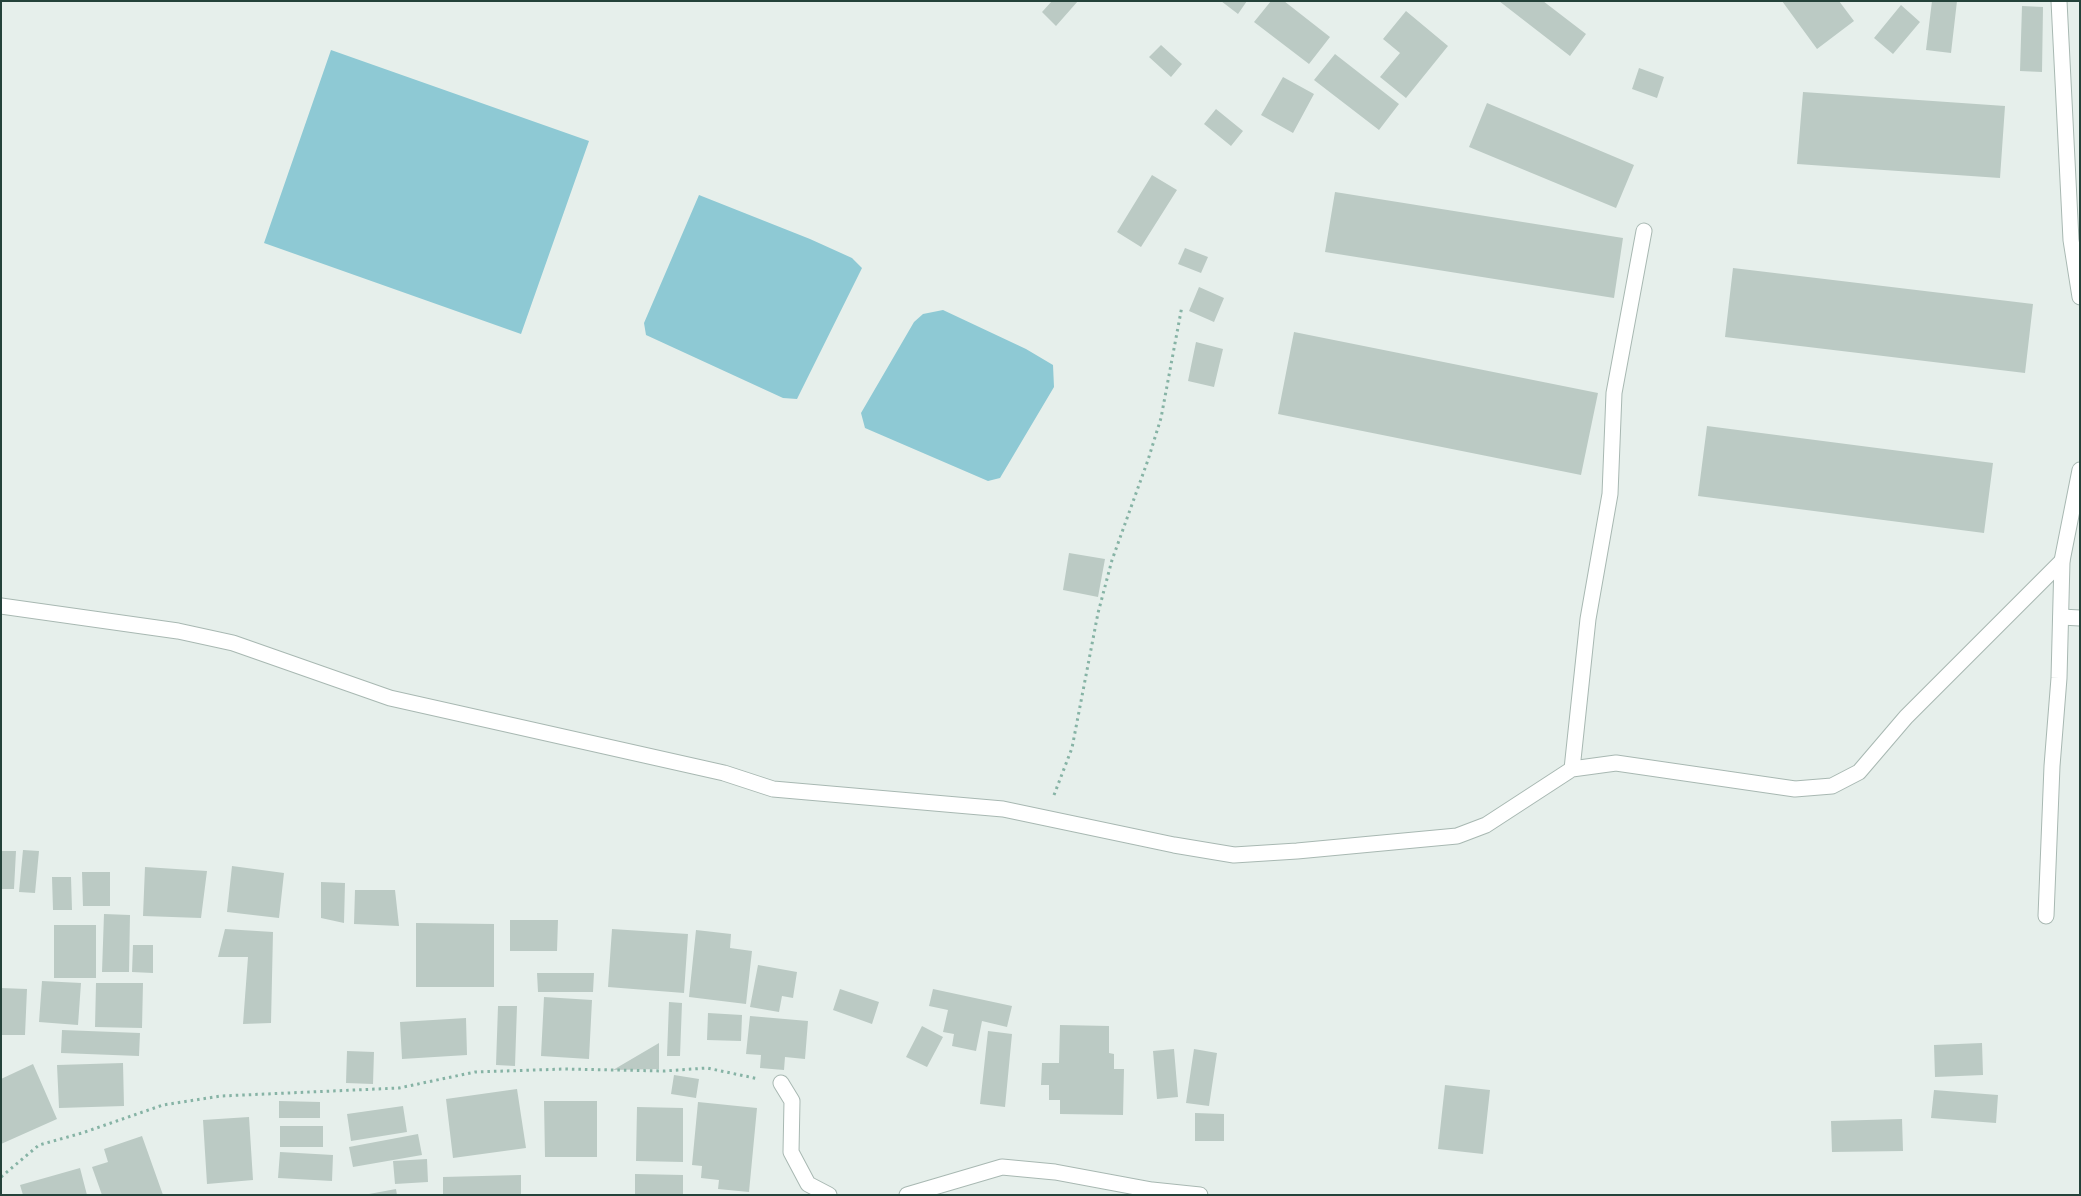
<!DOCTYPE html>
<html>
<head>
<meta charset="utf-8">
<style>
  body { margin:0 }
  #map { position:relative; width:2081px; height:1196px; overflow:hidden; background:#e6efeb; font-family:"Open Sans",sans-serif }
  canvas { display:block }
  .frame { position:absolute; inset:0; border:2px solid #24423a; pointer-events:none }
</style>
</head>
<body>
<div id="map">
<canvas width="2081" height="1196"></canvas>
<div class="frame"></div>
</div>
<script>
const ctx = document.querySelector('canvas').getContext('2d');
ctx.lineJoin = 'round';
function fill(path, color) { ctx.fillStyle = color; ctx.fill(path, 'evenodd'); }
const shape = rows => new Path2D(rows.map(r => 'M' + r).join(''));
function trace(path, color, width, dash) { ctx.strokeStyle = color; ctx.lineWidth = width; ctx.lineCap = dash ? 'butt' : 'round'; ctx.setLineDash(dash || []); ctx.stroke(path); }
const water = shape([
  [331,50,589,141,521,334,264,243],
  [699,195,810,239,852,258,862,268,797,399,783,398,646,335,644,323],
  [943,310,1026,349,1053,365,1054,387,1000,478,988,481,865,428,861,413,914,322,923,314]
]);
const building = shape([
  [1052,1,1078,1,1056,26,1042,12],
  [1221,1,1247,1,1238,14],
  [1271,1,1284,1,1330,37,1309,64,1254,22],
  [1499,1,1543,1,1586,34,1570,56],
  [1782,1,1839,1,1854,21,1817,49],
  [1932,1,1957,1,1951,53,1926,50],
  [1901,5,1920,22,1893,54,1874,38],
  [2022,6,2043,7,2042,72,2020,71],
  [1406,11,1448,46,1406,98,1380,77,1400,53,1383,39],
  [1161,45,1182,64,1171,77,1149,57],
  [1335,54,1399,104,1379,130,1314,80],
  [1639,68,1664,77,1657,98,1632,89],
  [1283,77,1314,94,1293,133,1261,115],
  [1803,92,2005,106,2000,178,1797,164],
  [1487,103,1634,165,1616,208,1469,147],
  [1216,109,1243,131,1231,146,1204,124],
  [1152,175,1177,190,1141,247,1117,232],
  [1335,192,1623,238,1614,298,1325,252],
  [1185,248,1208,257,1201,273,1178,264],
  [1733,268,2033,304,2025,373,1725,337],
  [1199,287,1224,298,1214,322,1189,311],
  [1294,332,1598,393,1581,475,1278,414],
  [1196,342,1223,349,1214,387,1188,381],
  [1707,426,1993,463,1984,533,1698,496],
  [1069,553,1105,559,1098,597,1063,590],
  [23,850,39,851,35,893,19,892],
  [1,851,16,851,14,889,1,889],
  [232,866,284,873,279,918,227,912],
  [145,867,207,871,201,918,143,916],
  [82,872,110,872,110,906,83,906],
  [52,877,71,877,72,910,53,910],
  [321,882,345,883,344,923,321,918],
  [355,890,395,890,399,926,354,924],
  [104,914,130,915,129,972,102,972],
  [510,920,558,920,557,951,510,951],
  [416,923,494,924,494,987,416,987],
  [54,925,96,925,96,978,54,978],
  [225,929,273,932,271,1023,243,1024,248,957,218,957],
  [612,929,688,934,684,993,608,987],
  [696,930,731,934,730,948,752,951,746,1004,689,997],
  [133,945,153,945,153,973,132,972],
  [758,965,797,972,793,998,782,996,779,1012,750,1007],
  [537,973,594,973,593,992,538,992],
  [42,981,81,983,78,1025,39,1022],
  [96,983,143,983,142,1028,95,1027],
  [1,988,27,989,25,1035,1,1035],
  [840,989,879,1002,872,1024,833,1010],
  [933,989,1012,1006,1007,1027,982,1021,976,1051,952,1046,954,1034,943,1032,948,1010,929,1006],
  [544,997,592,1000,589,1059,541,1056],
  [669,1002,682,1003,680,1056,667,1056],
  [498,1006,517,1006,515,1066,496,1065],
  [708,1013,742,1015,741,1041,707,1040],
  [750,1016,808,1021,805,1059,785,1057,784,1070,760,1068,761,1055,746,1054],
  [466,1018,467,1055,402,1059,400,1022],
  [1060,1025,1109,1026,1109,1053,1114,1054,1114,1069,1124,1069,1123,1115,1060,1114,1060,1100,1049,1100,1049,1085,1041,1085,1042,1063,1059,1063],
  [922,1026,943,1037,927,1067,906,1057],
  [62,1030,140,1033,139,1056,61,1053],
  [988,1031,1012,1034,1005,1107,980,1104],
  [659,1043,659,1069,613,1070],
  [1982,1043,1983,1075,1935,1077,1934,1045],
  [1174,1049,1178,1097,1157,1099,1153,1051],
  [1194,1049,1217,1053,1209,1106,1186,1103],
  [347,1051,374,1052,373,1084,346,1083],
  [123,1063,124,1106,59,1108,57,1065],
  [33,1064,57,1119,1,1144,1,1079],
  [674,1075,699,1079,696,1098,671,1094],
  [1445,1085,1490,1090,1483,1154,1438,1149],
  [517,1089,526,1148,453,1158,446,1099],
  [1934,1090,1998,1095,1996,1123,1931,1118],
  [279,1101,320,1102,320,1118,279,1118],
  [544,1101,597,1101,597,1157,545,1157],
  [698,1102,757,1108,749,1192,718,1189,719,1180,701,1178,702,1166,692,1165],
  [403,1106,407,1132,351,1141,347,1114],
  [637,1107,683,1108,683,1162,636,1161],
  [1195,1113,1224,1114,1224,1141,1195,1141],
  [249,1117,253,1180,207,1184,203,1120],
  [1902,1119,1903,1151,1832,1152,1831,1121],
  [280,1126,323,1126,323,1147,280,1147],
  [418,1134,422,1155,353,1167,349,1147],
  [142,1136,163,1195,102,1195,92,1167,108,1162,104,1149],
  [280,1152,333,1155,332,1181,278,1178],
  [427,1159,428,1182,395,1184,393,1161],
  [80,1168,87,1195,23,1195,20,1185],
  [635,1174,683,1175,683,1195,635,1195],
  [521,1175,521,1195,443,1195,443,1177],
  [396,1189,397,1195,369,1195,369,1194]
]);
const path = shape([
  [1054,795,1072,748,1098,613,1112,560,1148,460,1161,418,1182,306],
  [1,1177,39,1145,82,1133,163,1105,221,1096,399,1088,475,1072,565,1069,664,1071,707,1068,759,1079]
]);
const lane = shape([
  [1,606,178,631,233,643,390,698,724,773,773,789,1003,809,1174,845,1234,855,1297,851,1457,836,1486,825,1572,769,1616,763,1795,789,1832,786,1859,772,1906,717,2062,561],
  [2061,617,2080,618],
  [1572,769,1588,619,1610,494,1614,393,1644,231]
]);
const street = shape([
  [2059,1,2071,240,2080,297],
  [2046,916,2052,766,2059,678,2062,561,2080,470],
  [781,1083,792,1101,791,1152,808,1184,829,1195],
  [907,1195,1002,1167,1055,1172,1152,1190,1200,1195]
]);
fill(water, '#8ec9d4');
fill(building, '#bbcac4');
trace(lane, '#a8b8b2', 17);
trace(street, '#a8b8b2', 17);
trace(path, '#86b3a5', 3, [2.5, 4]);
trace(lane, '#fff', 15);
trace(street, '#fff', 15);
</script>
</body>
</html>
